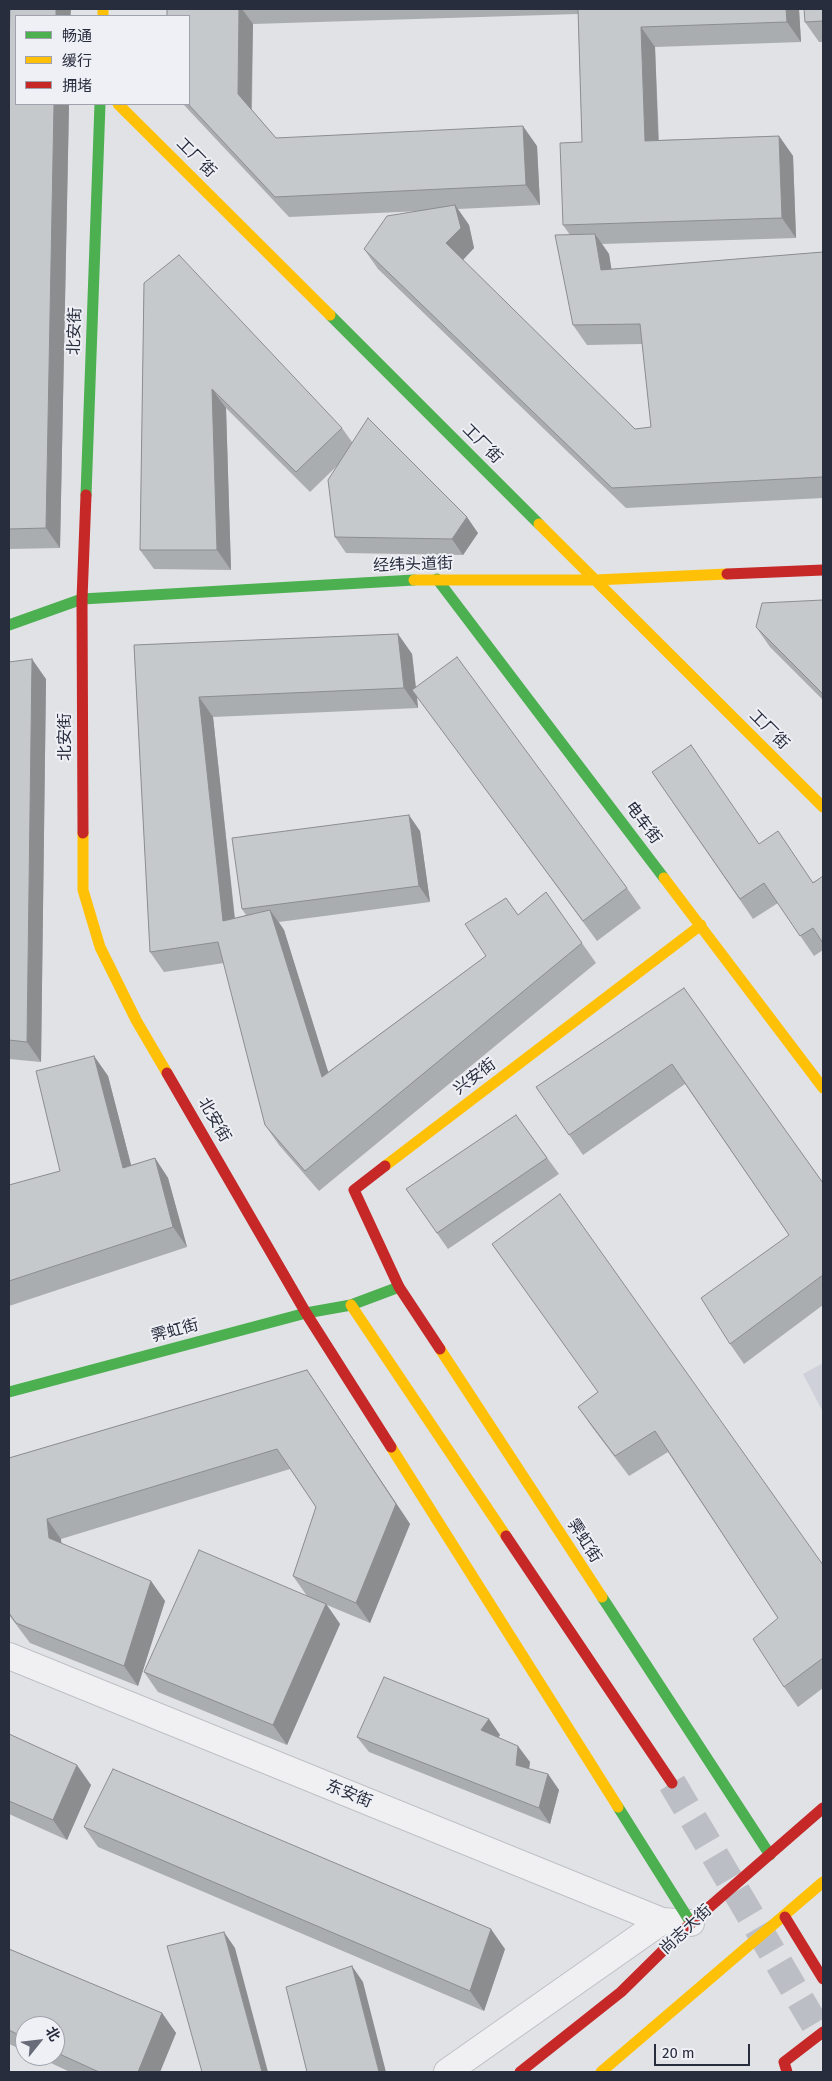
<!DOCTYPE html>
<html>
<head>
<meta charset="utf-8">
<style>
  body { margin:0 }
  #map { position:relative; width:832px; height:2081px; overflow:hidden; background:#e0e2e6; font-family:"Fira Sans","Noto Sans SC",sans-serif }
  canvas { display:block }
  .frame { position:absolute; inset:0; border:10px solid #282d3e; pointer-events:none }
  .legend { position:absolute; left:15px; top:15px; width:175px; height:90px; box-sizing:border-box; background:#eef0f5; border:1px solid #9fa2ac; margin:0; padding:6px 9px; list-style:none; font-size:15px; color:#282d3e }
  .legend li { display:flex; align-items:center; gap:10px; height:25px }
  .legend b { width:25px; border:1px solid #9fa2ac }
  .north { position:absolute; left:15px; top:2016px; width:50px; height:50px; box-sizing:border-box; background:#eef0f5; border:1px solid #9fa2ac; border-radius:50%; rotate:61deg; font-size:14px; font-weight:700; line-height:20px; text-align:center; color:#282d3e }
  .north::after { content:''; display:block; margin:auto; width:18px; height:22px; background:#686c79; clip-path:polygon(50% 0,100% 100%,50% 72%,0 100%) }
  .scale { position:absolute; left:654px; top:2044px; width:96px; height:22px; box-sizing:border-box; border:2px solid #282d3e; border-top:0; padding-left:6px; font-size:15px; line-height:18px; white-space:nowrap; color:#282d3e; -webkit-text-stroke:4px #eef0f5; paint-order:stroke }
</style>
</head>
<body>
<div id="map">
<canvas width="832" height="2081"></canvas>
<div class="frame"></div>
<ul class="legend">
<li><b style="height:6px;background:#4caf50"></b>畅通</li>
<li><b style="height:6px;background:#ffc107"></b>缓行</li>
<li><b style="height:6px;background:#c62828"></b>拥堵</li>
</ul>
<div class="north">北</div>
<div class="scale">20 m</div>
</div>
<script>
const ctx = document.querySelector('canvas').getContext('2d');
ctx.lineJoin = 'round';
function fill(path, color) { ctx.fillStyle = color; ctx.fill(path, 'evenodd'); }
const shape = rows => new Path2D(rows.map(r => 'M' + r).join(''));
function trace(path, color, width, dash) { ctx.strokeStyle = color; ctx.lineWidth = width; ctx.lineCap = dash ? 'butt' : 'round'; ctx.setLineDash(dash || []); ctx.stroke(path); }
function drawText(font, color, halo, rows, align = 'center') {
  ctx.font = font + ' "Fira Sans","Noto Sans SC",sans-serif'; ctx.lineWidth = 4; ctx.setLineDash([]); ctx.textBaseline = 'middle'; ctx.strokeStyle = halo; ctx.fillStyle = color; for (const [text, x, y, turn = 0] of rows) {
    ctx.save(); ctx.translate(x, y); ctx.rotate((+turn || 0) * Math.PI / 180); ctx.textAlign = isNaN(turn) ? turn : align; if (halo) ctx.strokeText(text, 0, 0); ctx.fillText(text, 0, 0); ctx.restore();
  }
}
const built = shape([
  [823,1363,823,1412,803,1374]
]);
const secondaryTunnel = shape([
  [672,1783,823,2038]
]);
const street = shape([
  [9,1656,662,1921,691,1923],
  [447,2072,662,1921]
]);
const fast = shape([
  [330,315,539,524],
  [86,495,100,104],
  [437,579,664,878],
  [9,625,82,599,414,580],
  [9,1392,306,1313,351,1305,399,1287],
  [602,1597,770,1855],
  [618,1807,691,1923]
]);
const slow = shape([
  [103,9,103,16],
  [118,104,330,315],
  [539,524,823,807],
  [414,580,595,580,727,574],
  [83,833,83,890,100,947,136,1020,167,1073],
  [664,878,823,1088],
  [385,1166,701,925],
  [351,1305,506,1536],
  [440,1349,602,1597],
  [391,1447,618,1807],
  [601,2072,823,1882]
]);
const jam = shape([
  [727,574,823,570],
  [83,833,82,599,86,495],
  [167,1073,306,1313,391,1447],
  [385,1166,354,1190,399,1287,440,1349],
  [506,1536,672,1783],
  [785,1917,823,1979],
  [520,2072,621,1992,691,1923,823,1808],
  [787,2072,784,2062,823,2032]
]);
const wall = shape([
  [9,9,71,9,60,548,9,549,9,52,10,20,9,20],
  [167,9,799,9,801,42,655,47,659,140,779,136,793,156,796,238,602,244,609,254,611,269,823,252,823,498,626,508,378,269,364,249,421,211,289,217,184,105,183,104,189,104],
  [578,14,582,142,563,225,570,235,573,325,587,345,642,344,651,427,635,429,463,260,474,248,469,225,458,209,540,205,537,146,276,138,252,110,253,24],
  [823,9,823,42,819,42,805,22],
  [144,283,342,428,352,442,478,533,463,555,346,553,335,537,338,465,310,492,226,408,231,570,154,569,140,550],
  [823,600,823,700,770,647,756,627],
  [398,634,412,654,416,687,627,888,641,908,597,941,417,696,418,708,213,717,235,918,246,915,242,909,420,831,430,902,279,922,284,930,328,1072,486,956,506,898,518,915,546,892,596,963,319,1191,279,1145,265,1125,224,963,164,972,150,952,134,645],
  [9,662,46,679,41,1062,9,1059],
  [652,772,759,844,813,882,823,877,823,950,814,956,778,903,753,919],
  [684,988,823,1183,823,1305,744,1364,730,1344,789,1235,685,1084,583,1155,536,1087],
  [94,1056,108,1076,131,1165,155,1158,168,1178,187,1247,9,1306,9,1185,60,1171],
  [516,1115,559,1174,448,1249,406,1189],
  [492,1244,823,1565,823,1688,798,1707,784,1687,778,1618,668,1452,629,1476,592,1427,578,1407,598,1392],
  [307,1370,410,1524,370,1623,327,1605,340,1624,287,1745,158,1692,144,1672,307,1596,293,1576,316,1507,290,1469,61,1539,61,1544,151,1581,165,1601,138,1686,30,1643,9,1615,9,1458],
  [489,1719,500,1735,498,1737,530,1762,529,1769,548,1774,559,1790,550,1824,369,1752,357,1737],
  [9,1734,91,1785,67,1840,9,1814],
  [84,1827,505,1949,484,2011,98,1847],
  [9,1949,162,2013,176,2033,160,2072,70,2072,36,2056,55,2056,55,2026,25,2026,25,2051,9,2044]
]);
const shadedWall = shape([
  [56,9,71,9,70,16,56,16],
  [239,9,242,9,253,24,251,114,238,94],
  [786,9,799,9,801,42,787,22],
  [641,27,655,47,659,161,645,141],
  [54,104,69,104,60,548,46,528],
  [523,126,537,146,540,205,526,185],
  [779,136,793,156,796,238,782,218],
  [455,205,469,225,474,248,460,263,446,243],
  [595,234,609,254,615,290,601,270],
  [212,389,226,408,231,570,217,550],
  [467,517,478,533,463,555,452,539],
  [398,634,412,654,418,708,404,688],
  [32,659,46,679,41,1062,27,1042],
  [199,697,213,717,237,941,223,921],
  [409,815,420,831,430,902,419,886],
  [270,910,284,930,336,1097,322,1077],
  [94,1056,108,1076,137,1188,123,1168],
  [155,1158,168,1178,187,1247,173,1227],
  [307,1370,410,1524,370,1623,356,1603],
  [47,1519,61,1539,63,1558,49,1538],
  [151,1581,165,1601,138,1686,124,1666],
  [326,1604,340,1624,287,1745,273,1725],
  [489,1719,500,1735,492,1746,481,1730],
  [518,1746,530,1762,527,1781,516,1765],
  [77,1765,91,1785,67,1840,53,1820],
  [548,1774,559,1790,550,1824,539,1808],
  [491,1929,505,1949,484,2011,470,1991],
  [224,1932,235,1948,268,2072,262,2072],
  [352,1966,363,1982,386,2072,379,2072],
  [162,2013,176,2033,160,2072,138,2072]
]);
const building = shape([
  [10,9,56,9,56,16,16,16,16,104,54,104,46,528,9,529,9,52,10,9],
  [167,9,239,9,238,94,276,138,523,126,526,185,275,197,188,104,189,104,189,16,167,16,167,9],
  [578,9,786,9,787,22,641,27,645,141,779,136,782,218,563,225,560,143,582,142,578,9],
  [804,9,823,9,823,21,805,22,804,9],
  [455,205,461,228,446,243,635,429,651,427,640,324,573,325,555,235,595,234,601,270,823,252,823,477,612,488,364,249,387,216,455,205],
  [179,255,342,428,296,472,212,389,217,550,140,550,144,283,179,255],
  [368,418,467,517,452,539,335,537,328,480,368,418],
  [823,600,823,694,756,627,762,603,823,600],
  [398,634,404,688,199,697,223,921,270,910,322,1077,486,956,465,924,506,898,518,915,546,892,582,943,305,1171,265,1125,218,942,150,952,134,645,398,634],
  [457,657,627,888,583,921,412,690,457,657],
  [32,659,27,1042,9,1040,9,662,32,659],
  [691,745,759,844,778,831,813,883,823,876,823,943,813,928,800,936,764,883,740,899,652,772,691,745],
  [409,815,419,886,242,909,232,838,409,815],
  [684,988,823,1183,823,1275,730,1344,701,1298,789,1235,672,1064,569,1135,536,1087,684,988],
  [94,1056,123,1168,155,1158,173,1227,9,1281,9,1185,60,1171,36,1071,94,1056],
  [516,1115,547,1158,437,1233,406,1189,516,1115],
  [560,1194,823,1565,823,1658,784,1687,753,1639,778,1618,655,1431,615,1456,578,1407,598,1392,492,1244,560,1194],
  [307,1370,396,1504,356,1603,293,1576,316,1507,277,1449,47,1519,49,1538,151,1581,124,1666,16,1623,9,1613,9,1458,307,1370],
  [199,1550,326,1604,273,1725,144,1672,199,1550],
  [384,1677,489,1719,481,1730,518,1746,516,1765,548,1774,539,1808,357,1737,384,1677],
  [9,1734,77,1765,53,1820,9,1801,9,1734],
  [113,1769,491,1929,470,1991,84,1827,113,1769],
  [224,1932,262,2072,202,2072,167,1946,224,1932],
  [9,1949,162,2013,138,2072,99,2072,55,2052,55,2026,25,2026,25,2038,9,2030,9,1949],
  [352,1966,379,2072,307,2072,286,1987,352,1966]
]);
const streetNames = [
  ["工厂街",196,158,45],
  ["北安街",75,331,-88],
  ["工厂街",482,444,45],
  ["经纬头道街",413,565,-2],
  ["工厂街",769,730,45],
  ["北安街",66,737,-90],
  ["电车街",643,823,53],
  ["兴安街",475,1077,-37],
  ["北安街",214,1120,60],
  ["霁虹街",175,1331,-15],
  ["霁虹街",584,1541,57],
  ["东安街",349,1794,22],
  ["尚志大街",686,1930,-43]
];
fill(built, '#ced1d9');
trace(secondaryTunnel, '#bbbec4', 28, [28, 14]);
trace(street, '#bfc0c4', 28);
trace(street, '#f0f0f2', 26);
trace(fast, '#4caf50', 11);
trace(slow, '#ffc107', 11);
trace(jam, '#c62828', 11);
fill(wall, '#aaadaf');
fill(shadedWall, '#8b8d8f');
fill(building, '#c6c9cc');
trace(building, '#8b8d8f', 1);
drawText('16px', '#282d3e', '#eef0f5', streetNames);
</script>
</body>
</html>
